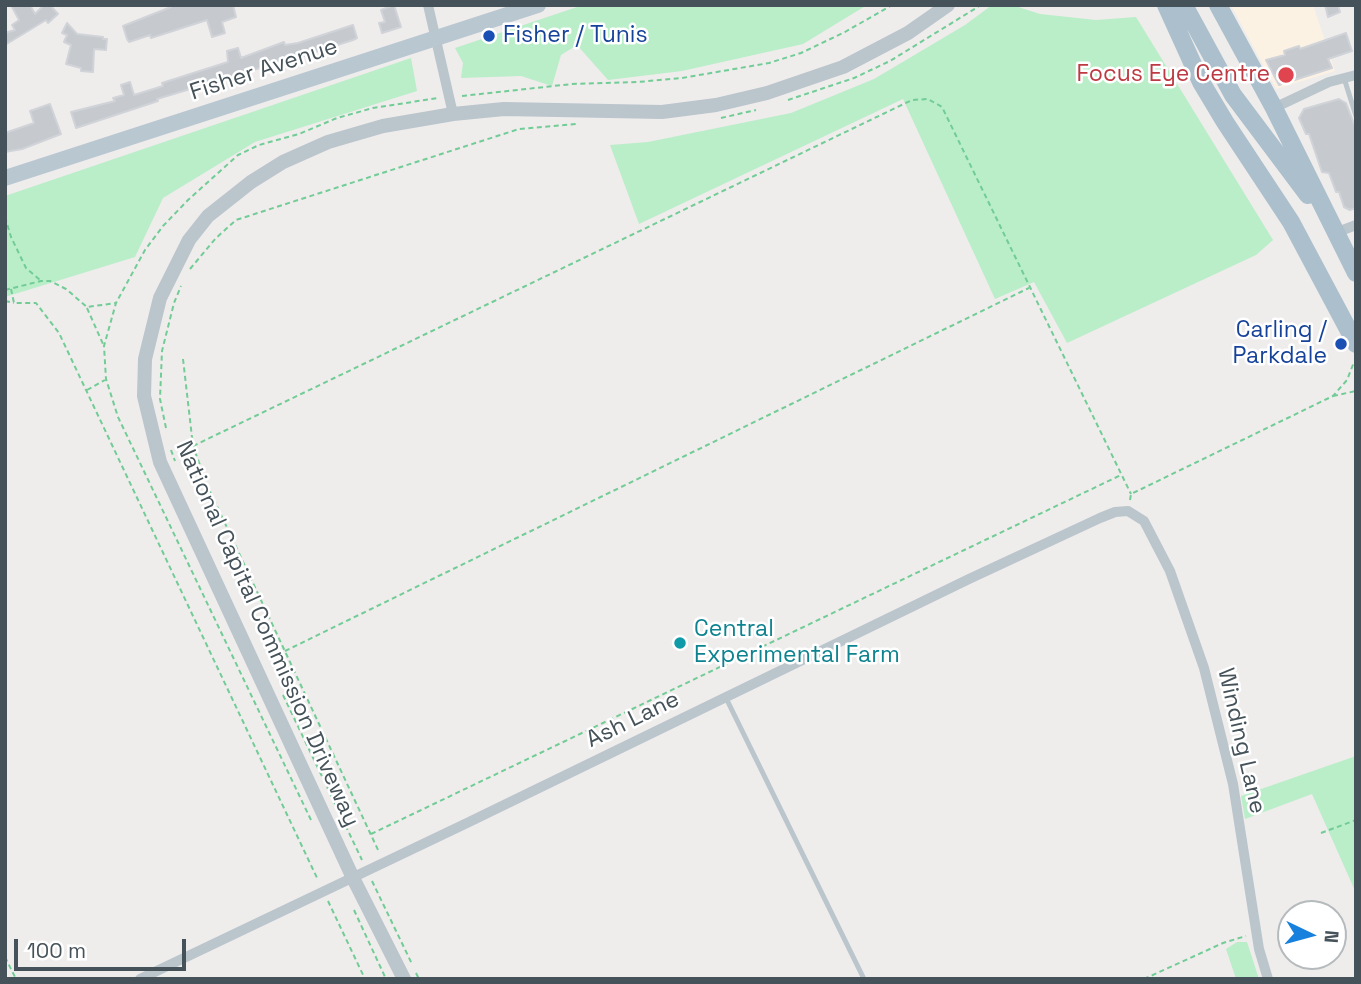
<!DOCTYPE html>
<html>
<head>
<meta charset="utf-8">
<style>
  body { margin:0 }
  #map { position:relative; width:1361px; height:984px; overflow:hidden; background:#efecec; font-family:"Space Grotesk",sans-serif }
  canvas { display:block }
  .frame { position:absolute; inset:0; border:7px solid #455259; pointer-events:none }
  .north { position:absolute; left:1277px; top:900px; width:70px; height:70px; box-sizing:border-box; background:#fff; border:2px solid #b5babd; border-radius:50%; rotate:95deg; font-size:19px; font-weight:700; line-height:28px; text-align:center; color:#455259 }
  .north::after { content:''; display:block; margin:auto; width:24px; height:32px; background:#1881dd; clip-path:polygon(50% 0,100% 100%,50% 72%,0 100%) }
  .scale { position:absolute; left:14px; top:939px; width:172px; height:32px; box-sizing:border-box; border:4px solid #455259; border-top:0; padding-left:9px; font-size:21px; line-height:24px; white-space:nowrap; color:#455259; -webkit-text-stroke:5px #fff; paint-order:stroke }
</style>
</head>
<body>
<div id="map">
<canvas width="1361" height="984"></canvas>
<div class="frame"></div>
<div class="north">N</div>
<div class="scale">100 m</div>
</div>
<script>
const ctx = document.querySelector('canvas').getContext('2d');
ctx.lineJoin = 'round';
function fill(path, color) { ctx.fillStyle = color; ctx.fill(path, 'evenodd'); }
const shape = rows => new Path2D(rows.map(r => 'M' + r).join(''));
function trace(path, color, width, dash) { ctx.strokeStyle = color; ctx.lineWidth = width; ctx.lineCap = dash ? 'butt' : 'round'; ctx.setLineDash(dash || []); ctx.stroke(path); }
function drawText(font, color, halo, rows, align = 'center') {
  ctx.font = font + ' "Space Grotesk",sans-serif'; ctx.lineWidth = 5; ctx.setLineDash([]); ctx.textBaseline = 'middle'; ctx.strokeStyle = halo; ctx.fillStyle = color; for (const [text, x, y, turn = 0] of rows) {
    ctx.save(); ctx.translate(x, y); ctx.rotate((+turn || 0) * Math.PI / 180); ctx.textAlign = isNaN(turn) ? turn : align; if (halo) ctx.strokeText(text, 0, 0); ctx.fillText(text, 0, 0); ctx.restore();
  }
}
const commercial = shape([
  [1231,5,1313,5,1335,71,1276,89]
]);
const green = shape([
  [583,5,867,5,803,44,682,71,608,80,577,45,561,55,552,86,521,76,461,78,463,63,455,48],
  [992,5,1012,5,1040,14,1096,20,1136,17,1273,240,1256,255,1067,343,1034,282,995,299,903,99,639,224,610,145,648,142,791,113,874,79,965,25],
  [411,58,417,91,255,142,163,198,135,257,5,297,5,196],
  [1356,756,1356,893,1312,794,1245,819,1241,796],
  [1237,942,1247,942,1259,979,1236,979,1226,949]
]);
const building = shape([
  [11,5,30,5,35,14,44,5,50,5,58,14,48,23,46,20,5,45,5,33,15,30,12,25,19,20,11,5],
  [171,5,233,5,236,17,222,22,225,33,212,37,207,20,151,38,150,35,129,42,127,39,123,26,171,7,171,5],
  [394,5,401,27,382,33,379,23,385,22,381,10,394,5],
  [1325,5,1338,5,1340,12,1328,17,1325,5],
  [67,23,77,34,103,37,103,39,107,39,106,50,94,49,93,72,81,71,81,68,66,64,71,45,64,42,67,35,62,33,67,23],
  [353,25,357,38,353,40,278,64,277,60,260,68,157,99,158,101,76,128,71,112,115,101,113,98,124,95,121,85,130,82,134,95,163,86,162,83,228,62,227,51,238,48,241,58,284,42,285,45,298,43,353,25],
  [1346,33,1352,51,1328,59,1332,68,1279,85,1266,60,1285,55,1284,51,1299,46,1300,49,1346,33],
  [1339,99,1346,103,1356,129,1356,208,1350,210,1344,207,1339,192,1336,192,1329,173,1322,172,1309,134,1306,134,1299,118,1304,109,1339,99],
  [50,104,61,134,22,149,5,152,5,133,34,123,30,111,50,104]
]);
const path = shape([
  [462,96,572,84,638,82,682,78,769,63,801,53,845,32,892,5],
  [788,100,854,78,890,61,981,5],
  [721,118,756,110],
  [5,217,11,237,26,268,40,280],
  [190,269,216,238,236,220,519,129,576,124],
  [11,289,14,303,36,303,59,333,318,880],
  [5,290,41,281,50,281,66,289,87,307,116,303],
  [5,301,14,303],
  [87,308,103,344],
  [183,359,193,446,208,487,379,852],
  [87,390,105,380],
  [1333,396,1356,391],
  [166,428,160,399,162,351,174,303,181,286],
  [193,446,912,100,928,99,942,107,1131,494],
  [171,450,175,461],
  [1130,500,1131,494,1333,396,1347,380,1354,362],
  [285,651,1029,288],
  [283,695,362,860],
  [311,820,118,417,106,379,104,346,116,303,145,250,163,226,188,200,238,155,259,145,299,134,337,118,373,108,438,98],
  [1321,833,1356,820],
  [371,834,1121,475],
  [372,881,412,964],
  [328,901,365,979],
  [354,910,386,979],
  [5,957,16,979],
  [416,973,419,979],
  [1144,979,1223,943,1246,936]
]);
const service = shape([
  [1344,78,1356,116],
  [726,698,864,979]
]);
const minor = shape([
  [428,5,453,114],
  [1274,108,1329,82,1356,75],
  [1335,233,1356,225],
  [140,979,467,823,969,579,1100,518,1115,512,1128,511,1144,521,1170,571,1204,668,1233,784,1259,949,1268,979]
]);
const tertiary = shape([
  [404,979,353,878,160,462,144,396,145,359,160,298,189,240,208,216,251,182,283,162,328,142,383,126,453,114,504,109,662,112,716,105,767,93,843,67,908,33,948,5]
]);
const secondary = shape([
  [5,178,538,5]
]);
const primary = shape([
  [1166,5,1201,82,1225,122,1291,222,1356,344],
  [1184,5,1233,95,1308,195],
  [1218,5,1274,108,1356,273]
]);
const markers = [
  [489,36,7,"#1a4fb4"],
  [1286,75,9,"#e0444e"],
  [1341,344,7,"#1a4fb4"],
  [680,643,7,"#0f9aa8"]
];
const transitNames = [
  ["Fisher / Tunis",503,36],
  ["Carling /",1327,331,"right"],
  ["Parkdale",1327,357,"right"]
];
const streetNames = [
  ["Fisher Avenue",264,70,-18],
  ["National Capital Commission Driveway",267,634,66],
  ["Ash Lane",633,720,-26],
  ["Winding Lane",1241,741,77]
];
const healthNames = [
  ["Focus Eye Centre",1270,75]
];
const cultureNames = [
  ["Central",694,630],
  ["Experimental Farm",694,656]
];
fill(commercial, '#fbf2e4');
fill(green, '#b9eec8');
fill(building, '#c6cacf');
trace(building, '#d0d3d8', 2);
trace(path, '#71cc96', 2, [5, 3.5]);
trace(service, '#bac5cc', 5);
trace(minor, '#bac5cc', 10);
trace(tertiary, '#bac5cc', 14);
trace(secondary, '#b9c7d1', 16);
trace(primary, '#abbfcc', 18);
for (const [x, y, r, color] of markers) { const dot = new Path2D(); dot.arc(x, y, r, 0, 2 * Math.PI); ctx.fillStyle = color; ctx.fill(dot); trace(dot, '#fff', 2.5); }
drawText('23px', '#164399', '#fff', transitNames, 'left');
drawText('23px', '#455259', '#fff', streetNames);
drawText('23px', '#be3a42', '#fff', healthNames, 'right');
drawText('23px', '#0d838f', '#fff', cultureNames, 'left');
</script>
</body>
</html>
